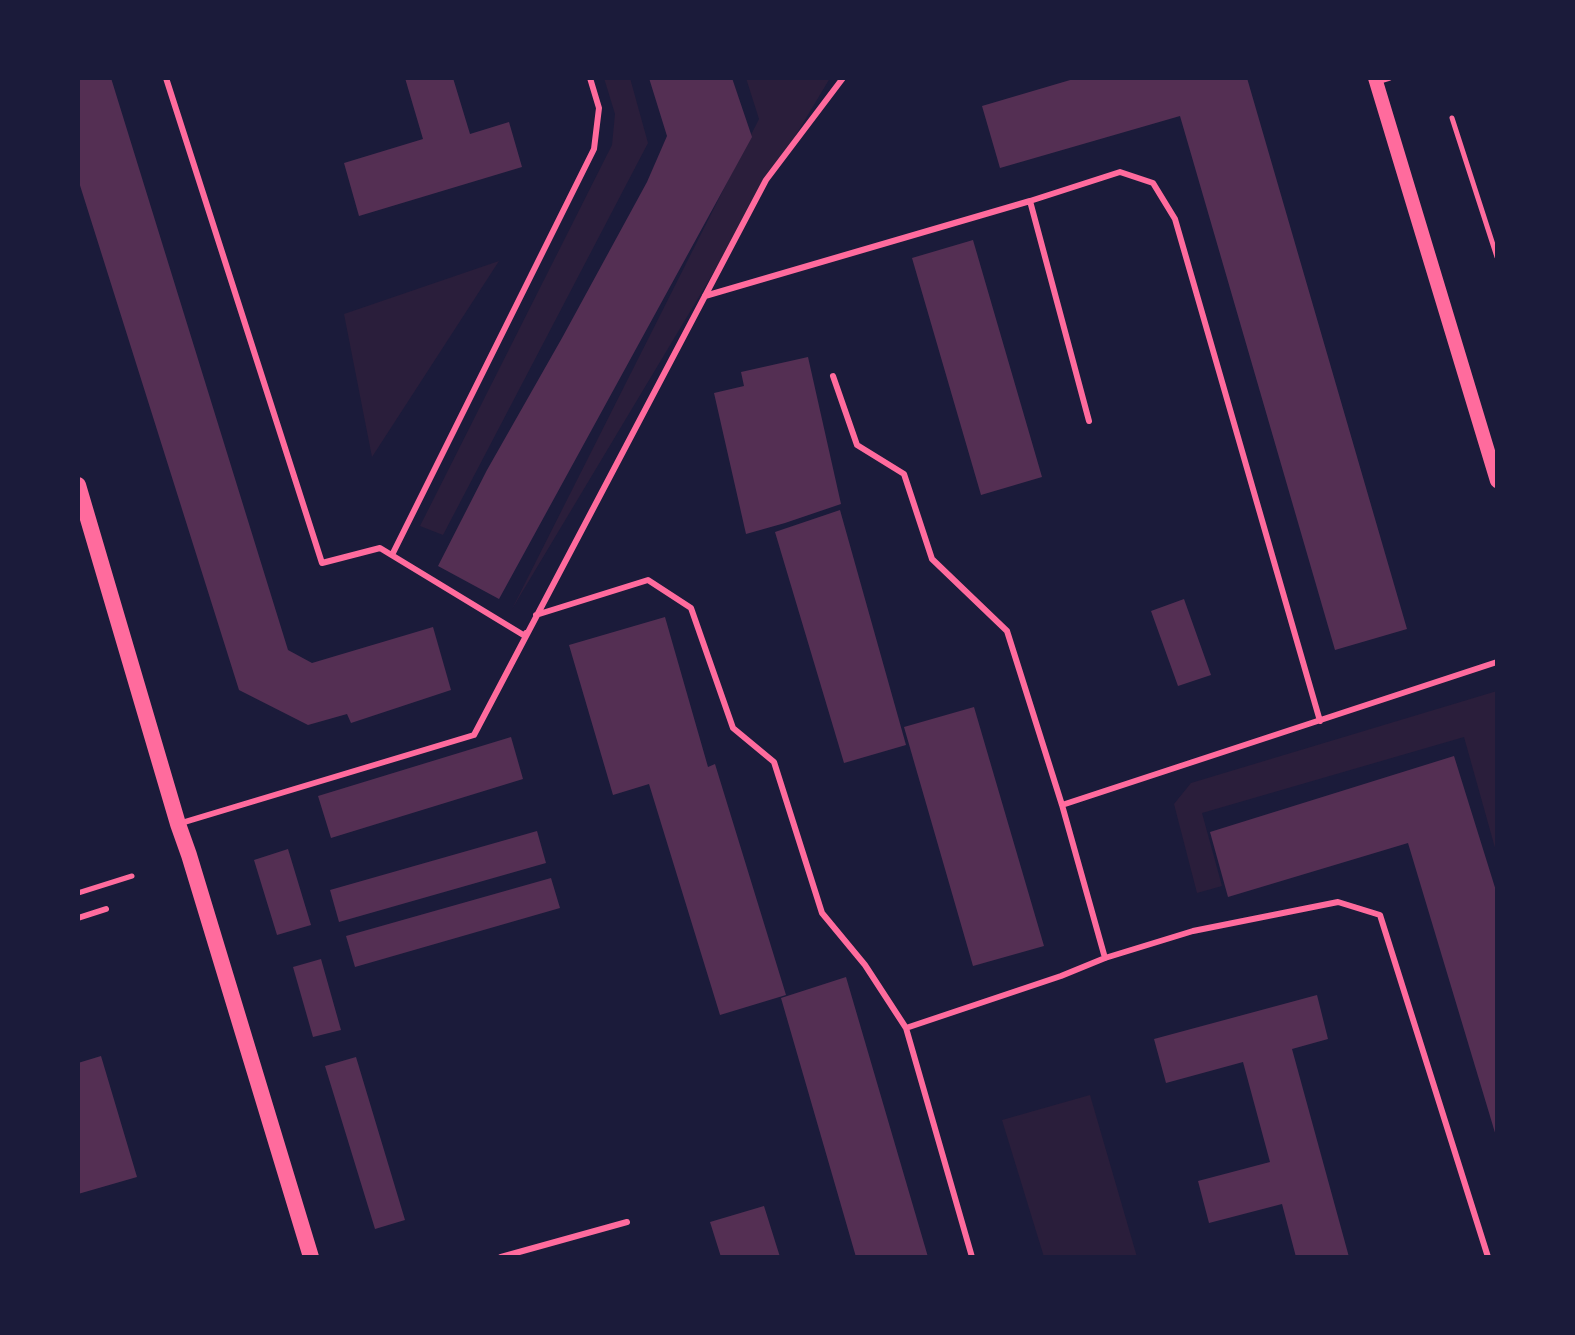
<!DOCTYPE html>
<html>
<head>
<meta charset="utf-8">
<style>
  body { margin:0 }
  #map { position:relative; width:1575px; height:1335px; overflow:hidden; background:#1b1b3a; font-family:Helvetica,sans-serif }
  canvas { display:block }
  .frame { position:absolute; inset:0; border:80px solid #1b1b3a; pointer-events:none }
</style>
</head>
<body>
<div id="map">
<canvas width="1575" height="1335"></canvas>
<div class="frame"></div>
</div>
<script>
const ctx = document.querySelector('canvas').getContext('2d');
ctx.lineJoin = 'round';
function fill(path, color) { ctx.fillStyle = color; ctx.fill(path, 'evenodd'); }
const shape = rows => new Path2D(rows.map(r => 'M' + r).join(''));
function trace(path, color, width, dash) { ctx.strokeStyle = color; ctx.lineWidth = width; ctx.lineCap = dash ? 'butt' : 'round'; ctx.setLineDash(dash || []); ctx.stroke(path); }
const green = shape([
  [604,78,630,78,648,143,443,535,420,526,612,145,615,114],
  [746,78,830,78,512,609,759,119],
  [499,261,372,457,344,314],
  [1497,691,1497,855,1464,737,1202,813,1222,886,1197,893,1174,804,1191,783],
  [1090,1095,1137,1257,1044,1257,1002,1120]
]);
const building = shape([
  [78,78,111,78,288,650,312,663,433,627,451,690,351,723,347,714,308,725,239,690,78,179],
  [405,78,453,78,470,134,509,122,522,167,359,216,344,163,423,139],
  [649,78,732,78,752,137,499,599,438,566,487,470,562,338,647,182,667,136],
  [1077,78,1247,78,1407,629,1335,650,1180,116,1000,168,982,106],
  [973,240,1042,477,981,495,912,258],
  [808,357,841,504,785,523,746,534,714,393,744,386,741,372],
  [840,510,906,745,844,763,775,532],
  [1184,599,1211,675,1178,686,1151,611],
  [665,617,708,767,715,764,786,995,720,1015,649,784,613,795,569,645],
  [974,707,1044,946,973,966,904,727],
  [511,737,523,779,331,838,318,796],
  [1454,756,1497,894,1496,1136,1408,843,1228,897,1210,832],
  [537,831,546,863,339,922,330,890],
  [288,849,311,925,277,935,254,860],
  [551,878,560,908,355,967,346,936],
  [321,959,341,1030,313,1037,293,967],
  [846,977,928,1257,856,1257,781,998],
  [1317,995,1328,1039,1292,1049,1349,1257,1296,1257,1282,1204,1209,1223,1198,1181,1270,1162,1243,1062,1166,1083,1154,1039],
  [101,1056,137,1177,78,1194,78,1063],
  [356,1057,405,1220,375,1229,325,1066],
  [764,1206,780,1257,721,1257,710,1222]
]);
const path = shape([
  [1452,118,1497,257],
  [78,893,132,876]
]);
const service = shape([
  [166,78,322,563,380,548,525,636,526,633],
  [1376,82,1389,78],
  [1030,201,1120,172,1153,183,1175,219,1320,721],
  [705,296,1030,201,1089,421],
  [833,376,857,445,904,474,932,559,1007,631,1062,805],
  [392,555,594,149,599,108,590,78],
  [536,615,648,580,691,608,733,728,774,762,822,913,865,965,906,1028,972,1257],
  [178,824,474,735,766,180,843,78],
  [78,918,106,909],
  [1105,958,1062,805,1497,662],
  [906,1028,1061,976,1105,958,1193,931,1338,902,1380,915,1488,1257],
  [501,1257,627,1222]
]);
const tertiary = shape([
  [1375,78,1497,481]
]);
const secondary = shape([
  [78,485,178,824,189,855,311,1257]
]);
fill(green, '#2a1e3b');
fill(building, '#542f53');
trace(path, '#ff6b9d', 5);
trace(service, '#ff6b9d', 6);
trace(tertiary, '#ff6b9d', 14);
trace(secondary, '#ff6b9d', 16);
</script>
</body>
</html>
